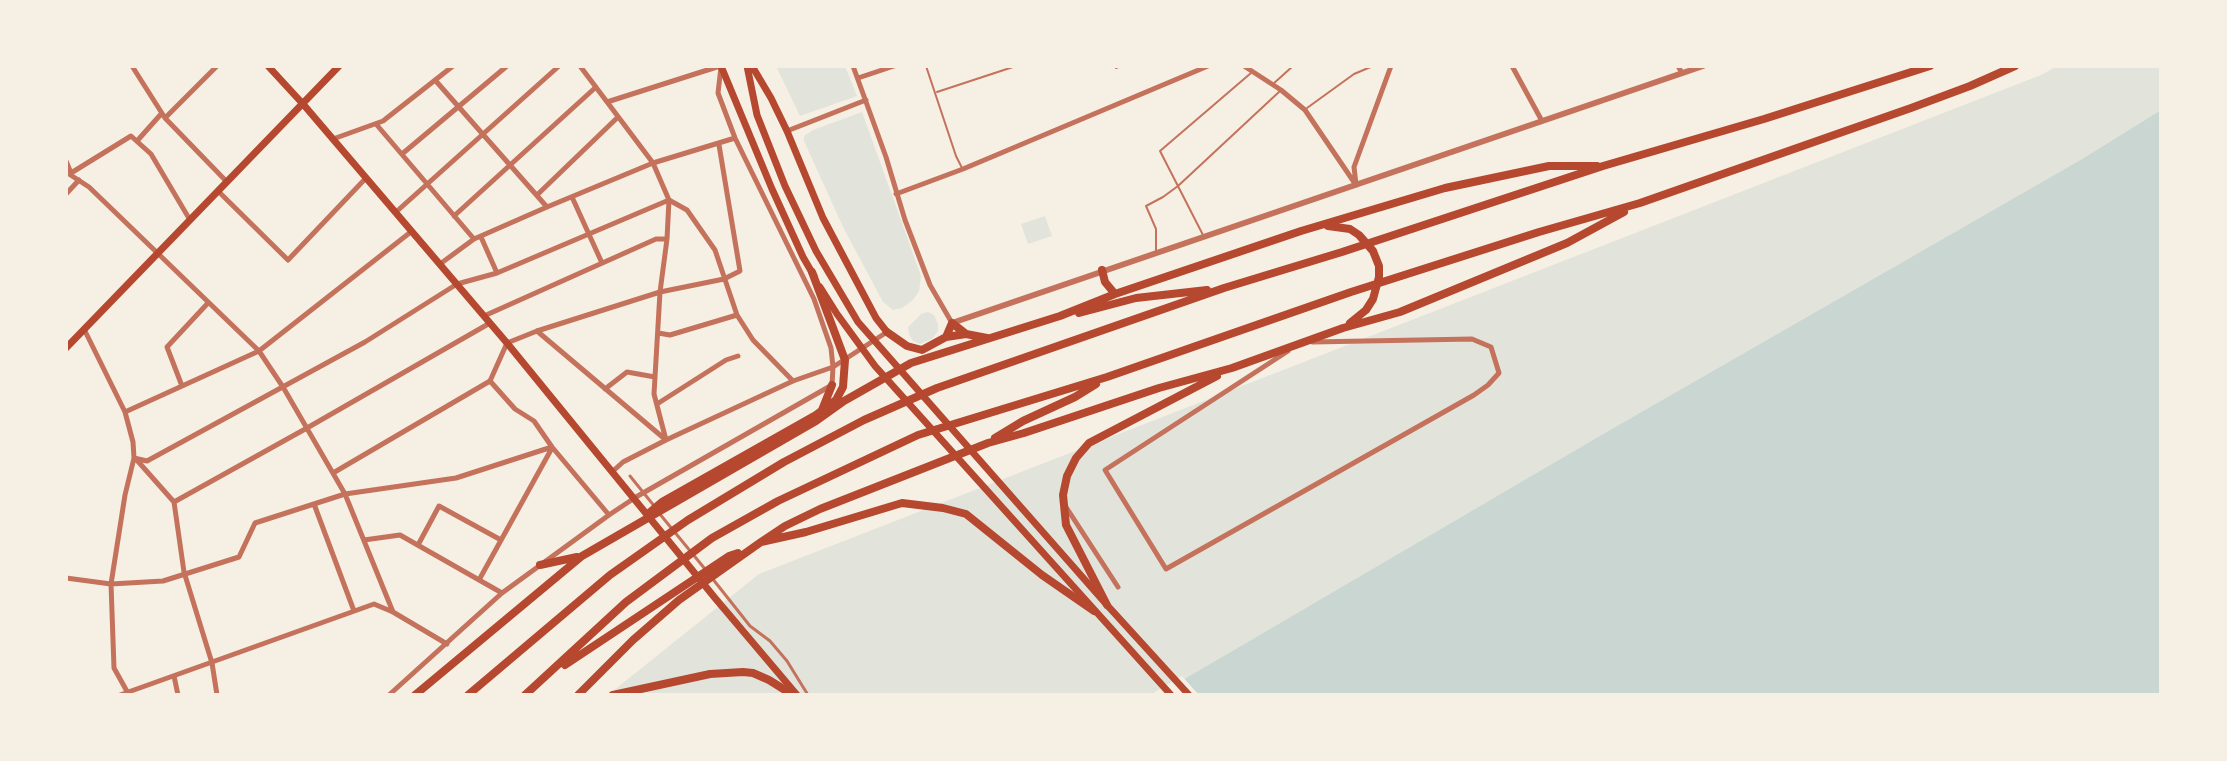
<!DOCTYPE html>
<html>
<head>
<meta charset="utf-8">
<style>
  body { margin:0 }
  #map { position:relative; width:2227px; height:761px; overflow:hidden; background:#f6efe4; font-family:Cabin,sans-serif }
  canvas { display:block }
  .frame { position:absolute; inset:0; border:68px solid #f6efe4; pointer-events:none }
</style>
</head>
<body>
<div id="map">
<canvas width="2227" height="761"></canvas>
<div class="frame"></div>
</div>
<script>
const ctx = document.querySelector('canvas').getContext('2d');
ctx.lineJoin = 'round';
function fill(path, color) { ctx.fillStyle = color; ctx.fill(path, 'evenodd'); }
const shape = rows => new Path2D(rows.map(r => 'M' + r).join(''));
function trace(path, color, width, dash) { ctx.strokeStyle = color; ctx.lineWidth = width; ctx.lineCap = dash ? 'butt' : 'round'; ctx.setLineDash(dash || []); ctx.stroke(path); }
const green = shape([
  [776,66,845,66,857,96,800,116],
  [2057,66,2161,66,2161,110,2082,159,1603,434,1157,695,608,695,759,574,2041,75],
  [862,112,921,276,919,291,913,300,902,308,893,310,883,302,843,227,804,141,804,136,813,130],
  [1045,216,1052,236,1028,244,1021,224],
  [928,312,934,315,938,324,938,331,932,339,920,344,913,341,909,334,908,327,921,314]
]);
const water = shape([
  [2161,110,2161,695,1157,695,1603,434,2082,159]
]);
const pier = shape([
  [1182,676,1199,695,1153,695,1155,692]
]);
const service = shape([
  [926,66,956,156,962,168],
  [1116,68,1120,66],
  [1273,84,1293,66],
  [937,92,1016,66],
  [1307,108,1354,74,1373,66],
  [1203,235,1160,151,1251,73],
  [1156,251,1156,229,1146,206,1163,197,1178,186,1280,91]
]);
const pedestrian = shape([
  [630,476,655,507],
  [659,513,705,569],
  [712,578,750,626,770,641,787,661,808,695]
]);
const minor = shape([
  [132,66,165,118,227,182],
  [580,66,653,163,669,200,667,239,660,292,654,394,666,440],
  [853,66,886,157,905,220,930,285,952,323],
  [1244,66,1281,90,1305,110,1356,185],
  [1512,66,1542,121],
  [1678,66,1682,73],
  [858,78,894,66],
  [435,80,547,207],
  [607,102,720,66],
  [165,118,217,66],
  [376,124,474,239],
  [787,131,866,100],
  [333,139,383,121,453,66],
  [137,141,162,113],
  [402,154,507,66],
  [66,161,71,173,131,136,151,154,190,220],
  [66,172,89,187,259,351,283,387,345,494,393,612],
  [1356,184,1354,167,1391,66],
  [218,191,288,260,366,178],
  [66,194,79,180],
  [896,194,963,169,1208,66],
  [537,195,618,117],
  [572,197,602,263],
  [396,212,559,66],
  [454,216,596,87],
  [481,237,497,273],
  [440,264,474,239,547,207,653,163,735,138],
  [484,316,656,239,667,239],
  [84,329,125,412,133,442,134,458,125,495,111,584,114,668,129,695],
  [537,331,666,440],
  [658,333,670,335,737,315],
  [1288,351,1105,470,1166,569,1474,395,1488,385,1499,373,1491,347,1472,339,1312,342],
  [182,386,167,347,208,303],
  [605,389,627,372,655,377],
  [657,404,726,360,738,356],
  [125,412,259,351,412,231],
  [134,458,147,461,365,342,457,284,497,273,669,200,687,210,715,250,737,315,753,340,793,381],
  [135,458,174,502,184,572,212,663,217,695],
  [612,472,623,462,666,440,793,381,833,367,887,332],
  [333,473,490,381],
  [174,502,307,428,490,323],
  [314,504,354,611],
  [1066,507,1118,587],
  [609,515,552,447,534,421,515,409,490,381,507,343,537,331,660,292,724,279,740,271,719,145],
  [364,540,400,535,502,593],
  [418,545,439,506,501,540],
  [66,578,111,584,163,581,239,557,255,523,345,494,456,478,552,447],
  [479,580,552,448],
  [174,676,178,695],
  [120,695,374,604,393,612,447,644],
  [389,695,502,593,609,515,636,497,832,385,833,367,831,348,814,299,735,138,718,93,721,67]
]);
const tertiary = shape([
  [952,323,1703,66]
]);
const secondary = shape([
  [268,66,303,104,507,343,715,598,797,695],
  [66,348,339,66]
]);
const primary = shape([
  [721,66,772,189,803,257,814,276],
  [747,66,757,115,785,186,816,251,858,322,1107,605,1189,695],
  [752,66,771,98,787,131,823,218,876,318,887,332],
  [820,287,837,314,875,366,1171,695]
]);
const trunk = shape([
  [1328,226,1350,229,1359,235,1373,251,1379,266,1379,277,1373,299,1366,310,1350,323],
  [1102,270,1105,282,1115,294],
  [1079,313,1136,298,1207,290],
  [887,332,907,346,922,350,946,337,966,334,987,338],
  [946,337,952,323,966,334],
  [822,410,832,385],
  [995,438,1023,421,1075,397,1096,384],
  [649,513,662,502,816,415,836,400,843,387,845,360,812,272],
  [761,542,785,526,820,509,988,443,1024,433,1159,388,1232,368,1343,328,1400,312,1567,243,1624,212],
  [540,565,577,557],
  [1107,605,1066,525,1063,495,1067,476,1076,458,1089,443,1217,376],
  [565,665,729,556,738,553],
  [415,695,582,556,816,421,844,401,911,363,1060,316,1115,294,1301,231,1445,188,1549,166,1597,166],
  [468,695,610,575,688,520,784,462,864,420,937,388,1224,288,1342,252,1603,166,1764,119,1930,66],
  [525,695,626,602,712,538,778,501,918,435,1107,377,1351,292,1539,232,1640,203,1911,108,1970,86,2015,66],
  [578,695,633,640,679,600,761,542,806,532,902,503,943,508,966,514,1042,575,1094,611],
  [613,695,710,674,743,672,753,673,769,680,793,695]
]);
fill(green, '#e2e4dc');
fill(water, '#c9d6d2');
fill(pier, '#f6efe4');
trace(service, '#c5725c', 2);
trace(pedestrian, '#c5725c', 3);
trace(minor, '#c5725c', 5);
trace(tertiary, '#c5725c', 6);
trace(secondary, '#b5482f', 7);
trace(primary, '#b5482f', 7);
trace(trunk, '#b5482f', 8);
</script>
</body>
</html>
